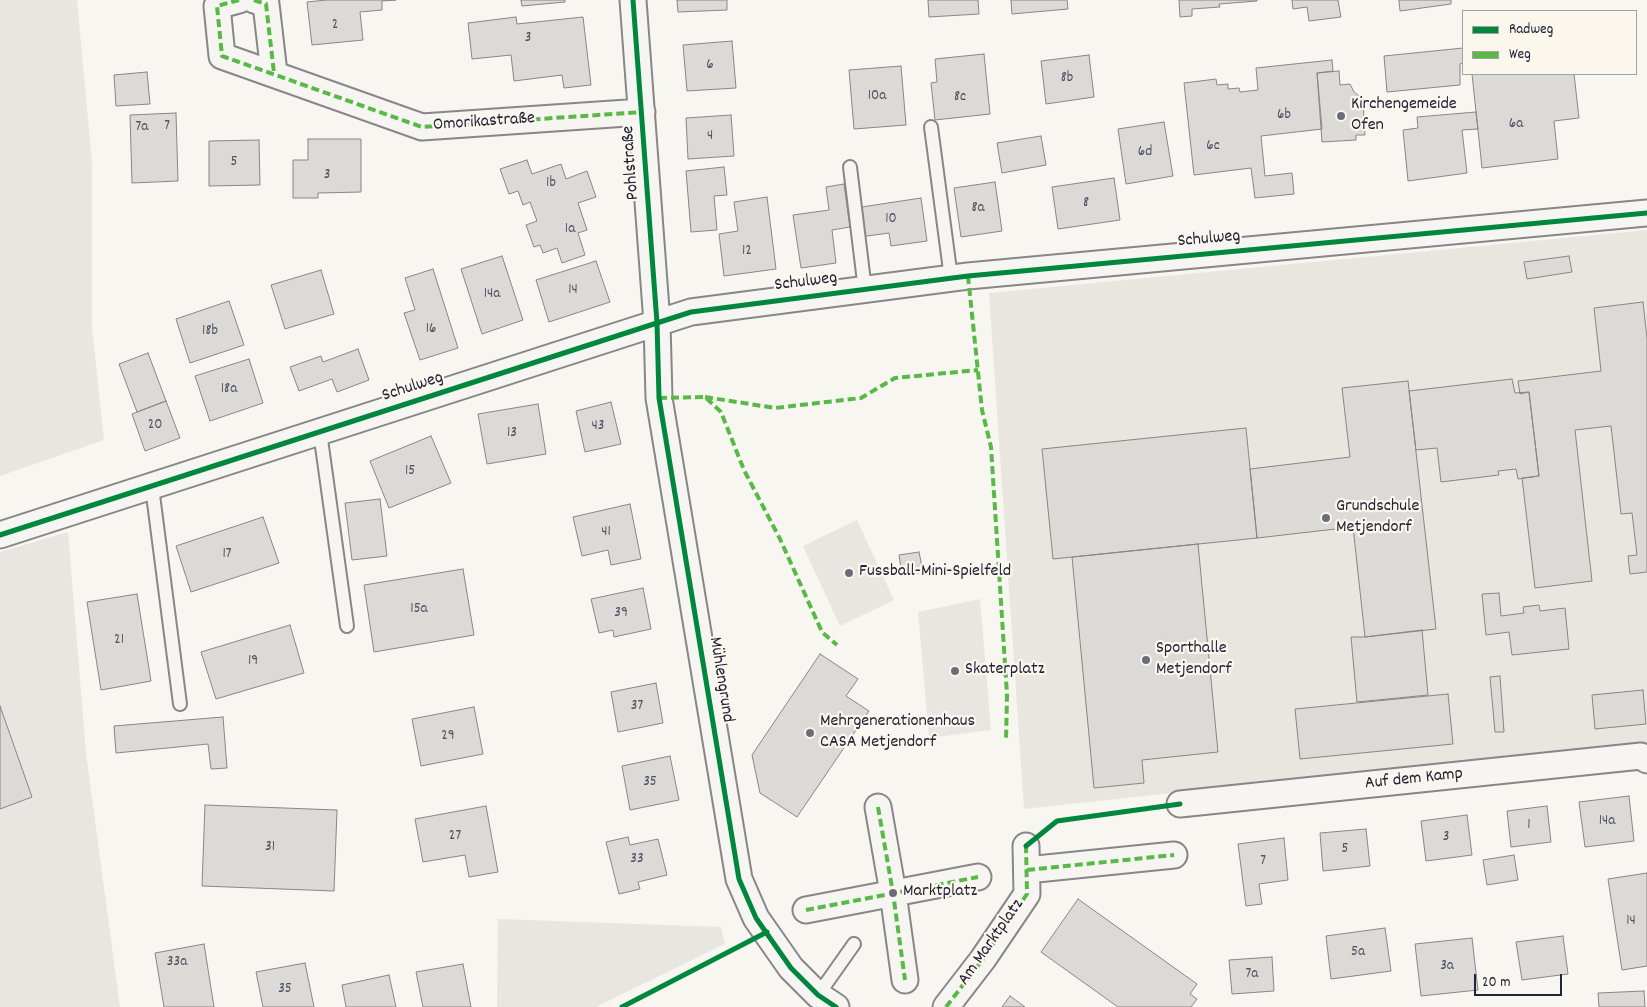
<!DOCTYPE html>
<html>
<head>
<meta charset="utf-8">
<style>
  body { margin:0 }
  #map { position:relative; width:1647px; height:1007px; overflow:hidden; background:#f8f6f0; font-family:Dekko,sans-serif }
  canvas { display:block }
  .legend { position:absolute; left:1462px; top:10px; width:175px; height:65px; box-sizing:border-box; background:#fbf7ec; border:1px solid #a4a2a5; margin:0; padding:6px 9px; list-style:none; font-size:15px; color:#22223b }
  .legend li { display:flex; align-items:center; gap:10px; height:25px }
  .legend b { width:25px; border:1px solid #a4a2a5 }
  .scale { position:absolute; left:1474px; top:974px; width:88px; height:22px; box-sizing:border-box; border:2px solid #22223b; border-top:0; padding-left:6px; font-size:15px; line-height:18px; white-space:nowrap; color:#22223b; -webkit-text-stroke:4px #fbf7ec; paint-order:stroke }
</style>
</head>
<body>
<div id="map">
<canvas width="1647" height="1007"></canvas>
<ul class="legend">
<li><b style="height:6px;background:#00873e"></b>Radweg</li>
<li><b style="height:6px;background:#58b947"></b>Weg</li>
</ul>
<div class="scale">20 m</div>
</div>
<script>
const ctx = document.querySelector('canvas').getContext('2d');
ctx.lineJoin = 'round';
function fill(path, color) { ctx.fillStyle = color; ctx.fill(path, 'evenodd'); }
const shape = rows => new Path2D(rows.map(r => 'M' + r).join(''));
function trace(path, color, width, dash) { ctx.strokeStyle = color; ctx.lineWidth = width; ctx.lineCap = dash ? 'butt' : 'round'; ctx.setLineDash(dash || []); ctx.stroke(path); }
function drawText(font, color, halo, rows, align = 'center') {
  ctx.font = font + ' Dekko,sans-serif'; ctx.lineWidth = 4.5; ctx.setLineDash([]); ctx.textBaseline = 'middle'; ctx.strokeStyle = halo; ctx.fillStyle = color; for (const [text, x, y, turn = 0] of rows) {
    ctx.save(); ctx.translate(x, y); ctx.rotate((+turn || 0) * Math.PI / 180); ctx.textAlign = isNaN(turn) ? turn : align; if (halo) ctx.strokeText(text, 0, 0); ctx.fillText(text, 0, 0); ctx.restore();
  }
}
const built = shape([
  [1647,230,1647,742,1024,809,989,293]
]);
const green = shape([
  [0,0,77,0,92,163,92,328,104,440,0,476],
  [1229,280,1257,298,1383,288,1332,387,1338,448,1250,415,1188,421,1164,288],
  [1153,314,1165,428,1058,437,1045,328],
  [1513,476,1530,583,1446,596,1432,488],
  [857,520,894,600,840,626,803,546],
  [68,532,86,753,120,1007,0,1007,0,552],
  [980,599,991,730,929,738,918,612],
  [498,919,721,927,725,944,596,1007,497,1007]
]);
const building = shape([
  [326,0,396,0,382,1,382,10,360,12,363,40,312,45,307,2,326,0],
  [521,0,565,0,565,2,522,6,521,0],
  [677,0,727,0,727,10,678,12,677,0],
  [928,0,978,0,979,14,929,17,928,0],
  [1011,0,1067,0,1068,9,1012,14,1011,0],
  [1179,0,1257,0,1257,1,1219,4,1220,7,1192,9,1192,16,1180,17,1179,0],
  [1292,0,1338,0,1341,17,1309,21,1307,7,1293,9,1292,0],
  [1399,0,1451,0,1451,4,1400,11,1399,0],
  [516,17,517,24,583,17,591,85,564,88,562,75,514,81,511,55,472,59,468,23,516,17],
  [732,41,736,88,687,91,683,45,732,41],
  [1463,48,1463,63,1460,64,1460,85,1387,92,1384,56,1463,48],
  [984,54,990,114,935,120,931,83,937,82,935,59,984,54],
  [1089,55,1094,97,1046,104,1041,61,1089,55],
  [1332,60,1333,71,1317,73,1322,129,1261,136,1265,176,1292,173,1294,194,1255,198,1251,168,1194,175,1184,83,1216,79,1217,85,1228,84,1228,89,1239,88,1240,92,1258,90,1256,68,1332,60],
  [901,66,906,125,854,129,849,70,901,66],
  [1339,71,1340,85,1350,84,1354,92,1363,99,1365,135,1356,135,1356,140,1322,142,1317,73,1339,71],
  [147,72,150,104,116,106,114,75,147,72],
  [1472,74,1574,74,1579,118,1554,121,1558,159,1482,168,1472,74],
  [1476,112,1478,129,1462,130,1467,173,1408,181,1403,130,1418,128,1417,117,1476,112],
  [176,113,178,181,132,183,130,115,176,113],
  [731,115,734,156,688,159,686,118,731,115],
  [1164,122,1173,176,1126,184,1118,129,1164,122],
  [1041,136,1046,165,1002,173,997,143,1041,136],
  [308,139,361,139,361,192,318,193,318,198,293,198,293,160,308,160,308,139],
  [259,140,260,185,209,186,209,141,259,140],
  [527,160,532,174,561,164,566,179,587,171,596,197,578,203,587,230,578,233,585,255,562,263,557,248,543,253,540,245,534,247,526,225,537,221,530,202,523,205,518,191,509,194,500,169,527,160],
  [724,167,727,195,714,196,717,230,691,232,686,171,724,167],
  [1114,178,1120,220,1058,229,1052,187,1114,178],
  [995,182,1002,231,961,237,954,188,995,182],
  [844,184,850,227,832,230,836,263,801,268,793,215,829,210,826,187,844,184],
  [767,197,776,269,724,276,719,234,738,231,734,202,767,197],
  [921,198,927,241,891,246,889,233,860,237,855,208,921,198],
  [502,256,523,320,482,334,461,269,502,256],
  [1569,256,1572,272,1527,279,1524,262,1569,256],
  [596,261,610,302,549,322,536,280,596,261],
  [433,269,458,348,420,360,404,313,415,310,405,278,433,269],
  [321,270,334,314,285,329,271,285,321,270],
  [229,301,244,345,190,363,176,319,229,301],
  [1643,302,1647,338,1647,572,1630,574,1628,556,1637,555,1632,513,1621,514,1611,426,1575,430,1592,581,1535,588,1522,478,1539,476,1529,392,1520,394,1518,381,1601,371,1594,308,1643,302],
  [358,349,369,380,337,392,332,379,299,391,290,367,321,356,323,362,358,349],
  [148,353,166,401,137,412,119,364,148,353],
  [249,359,263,403,210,421,195,376,249,359],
  [1512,379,1515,393,1529,392,1539,476,1518,479,1516,469,1498,471,1499,475,1441,482,1437,448,1416,450,1409,391,1512,379],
  [1408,381,1436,629,1365,637,1353,527,1257,538,1250,469,1350,457,1342,388,1408,381],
  [166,401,180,438,145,451,132,414,166,401],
  [611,402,621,444,585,452,576,411,611,402],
  [538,404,546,454,487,464,478,414,538,404],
  [1246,428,1257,538,1053,559,1042,449,1246,428],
  [431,436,451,483,389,508,370,461,431,436],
  [380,499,387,556,352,560,345,503,380,499],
  [630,504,641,559,611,565,608,550,582,556,573,517,630,504],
  [263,517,279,563,191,592,176,546,263,517],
  [1198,544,1218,752,1142,760,1144,783,1094,788,1072,557,1198,544],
  [919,552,923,572,902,576,899,555,919,552],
  [463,569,474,635,374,652,364,585,463,569],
  [643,588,651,629,614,637,613,630,599,633,591,599,643,588],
  [1499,593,1501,616,1524,613,1523,607,1539,605,1540,611,1565,608,1569,649,1512,655,1509,632,1486,635,1482,594,1499,593],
  [137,594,151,681,101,690,87,602,137,594],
  [290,625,304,673,216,699,201,652,290,625],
  [1422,630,1428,695,1357,702,1351,637,1365,637,1422,630],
  [820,654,858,679,846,696,869,711,797,817,760,793,752,755,820,654],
  [1500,676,1504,732,1495,732,1490,677,1500,676],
  [656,683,663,723,618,732,611,692,656,683],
  [1643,690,1646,724,1595,729,1592,695,1643,690],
  [1448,694,1453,744,1300,759,1295,709,1448,694],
  [0,706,32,797,0,809,0,706],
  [474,707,483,754,421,766,412,719,474,707],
  [223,717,227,768,211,769,208,744,116,753,114,726,223,717],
  [670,756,679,800,630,810,622,766,670,756],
  [1629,796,1634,841,1585,847,1579,802,1629,796],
  [205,805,337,810,334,891,202,886,205,805],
  [486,806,498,872,469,877,465,855,423,862,415,819,486,806],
  [1547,806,1551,842,1511,847,1507,811,1547,806],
  [1467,815,1472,855,1426,861,1421,821,1467,815],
  [1366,829,1370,866,1323,871,1320,833,1366,829],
  [628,837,630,845,658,839,667,875,638,882,640,889,619,894,606,842,628,837],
  [1284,838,1288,880,1259,884,1262,904,1246,906,1238,844,1284,838],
  [1514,855,1518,880,1487,885,1483,860,1514,855],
  [1647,873,1647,966,1622,970,1608,879,1647,873],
  [1078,899,1197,984,1190,994,1197,999,1191,1007,1118,1007,1041,952,1078,899],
  [1385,928,1391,971,1331,979,1326,936,1385,928],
  [1563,936,1568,974,1522,980,1516,942,1563,936],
  [1472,938,1478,990,1421,996,1415,944,1472,938],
  [204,944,214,1007,164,1007,155,953,204,944],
  [1272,957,1274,991,1232,994,1229,960,1272,957],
  [305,963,314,1007,263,1007,256,972,305,963],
  [463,964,471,1007,423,1007,416,972,463,964],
  [389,975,396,1007,346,1007,342,985,389,975],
  [1644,991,1645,1007,1599,1007,1598,993,1644,991],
  [1010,996,1025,1007,1002,1007,1010,996]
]);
const lane = shape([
  [931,127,951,278],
  [850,167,865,290],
  [320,432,347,626],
  [152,487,180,704],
  [818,995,854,944]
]);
const street = shape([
  [239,0,217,6,222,56,422,127,642,112],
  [254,0,266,4,274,73],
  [633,0,657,323,659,398,739,879,756,918,791,968,818,995,836,1007],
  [0,535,691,312,968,276,1647,213],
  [1180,804,1641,756,1647,760],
  [878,807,893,893,905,980],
  [1027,870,1174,855],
  [806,910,978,877],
  [946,1007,983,959,1027,894,1026,846]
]);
const quiet = shape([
  [239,0,217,6,222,56,422,127,642,112],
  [254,0,266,4,274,73],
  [968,276,982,410,991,447,1007,695,1006,741],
  [705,397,775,408,861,398,895,378,978,370],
  [659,398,705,397,721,412,744,470,780,539,822,632,837,645],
  [878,807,893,893,905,980],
  [1027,870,1174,855],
  [806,910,978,877],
  [946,1007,983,959,1027,894,1026,846,1029,844]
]);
const cycleway = shape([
  [633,0,657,323,659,398,739,879,756,918,791,968,818,995,836,1007],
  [0,535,691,312,968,276,1647,213],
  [1026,846,1057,821,1180,804],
  [622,1007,767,932]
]);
const markers = [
  [1341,116,5,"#6d6c7a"],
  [1326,518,5,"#6d6c7a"],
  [849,573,5,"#6d6c7a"],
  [1146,660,5,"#6d6c7a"],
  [955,671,5,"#6d6c7a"],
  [810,733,5,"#6d6c7a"],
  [893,893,5,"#6d6c7a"]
];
const numberNames = [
  ["2",335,26],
  ["3",528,39],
  ["6",710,66],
  ["8b",1067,79],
  ["10a",877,97],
  ["8c",960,98],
  ["6b",1284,116],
  ["6a",1516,125],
  ["7",167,127],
  ["7a",142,128],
  ["4",710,137],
  ["6c",1213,147],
  ["6d",1145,153],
  ["5",234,163],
  ["3",327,176],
  ["1b",551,184],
  ["8",1086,204],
  ["8a",978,209],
  ["10",891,220],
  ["1a",570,230],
  ["12",747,252],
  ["14",573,291],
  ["14a",492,295],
  ["16",431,330],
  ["18b",210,332],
  ["18a",229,390],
  ["20",155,426],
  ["43",598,427],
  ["13",512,434],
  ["15",410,472],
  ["41",606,533],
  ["17",227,555],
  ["15a",419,610],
  ["39",621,614],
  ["21",119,641],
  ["19",253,662],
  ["37",637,707],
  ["29",448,737],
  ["35",650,783],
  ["14a",1607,822],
  ["1",1529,826],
  ["27",455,837],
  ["3",1446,838],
  ["31",270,848],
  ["5",1345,850],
  ["33",637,860],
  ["7",1263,862],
  ["14",1631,922],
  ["5a",1358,953],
  ["33a",177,963],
  ["3a",1447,967],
  ["7a",1252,975],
  ["35",285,990]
];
const poiNames = [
  ["Kirchengemeide",1351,106],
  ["Ofen",1351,127],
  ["Grundschule",1336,508],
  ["Metjendorf",1336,529],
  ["Fussball-Mini-Spielfeld",859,573],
  ["Sporthalle",1156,650],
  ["Metjendorf",1156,671],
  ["Skaterplatz",965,671],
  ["Mehrgenerationenhaus",820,723],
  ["CASA Metjendorf",820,744],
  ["Marktplatz",903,893]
];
const streetNames = [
  ["Omorikastraße",484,123,-4],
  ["Pohlstraße",632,163,-94],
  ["Schulweg",1209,240,-5],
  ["Schulweg",806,283,-7],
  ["Schulweg",413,388,-18],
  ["Mühlengrund",720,680,81],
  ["Auf dem Kamp",1414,780,-6],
  ["Am Marktplatz",992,943,-55]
];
fill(built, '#e9e6e0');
fill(green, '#e8e6e0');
fill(building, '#dbdad7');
trace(building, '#878688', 1);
trace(lane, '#878688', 16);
trace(street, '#878688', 29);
trace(lane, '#f6f5f1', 12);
trace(street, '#f6f5f1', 25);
trace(quiet, '#58b947', 4, [8, 4]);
trace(cycleway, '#00873e', 5);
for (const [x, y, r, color] of markers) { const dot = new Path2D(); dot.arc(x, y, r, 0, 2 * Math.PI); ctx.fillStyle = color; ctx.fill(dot); trace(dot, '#fbf7ec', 2); }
drawText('15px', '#505062', null, numberNames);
drawText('18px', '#22223b', '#fbf7ec', poiNames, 'left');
drawText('18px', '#22223b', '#fbf7ec', streetNames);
</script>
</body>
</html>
